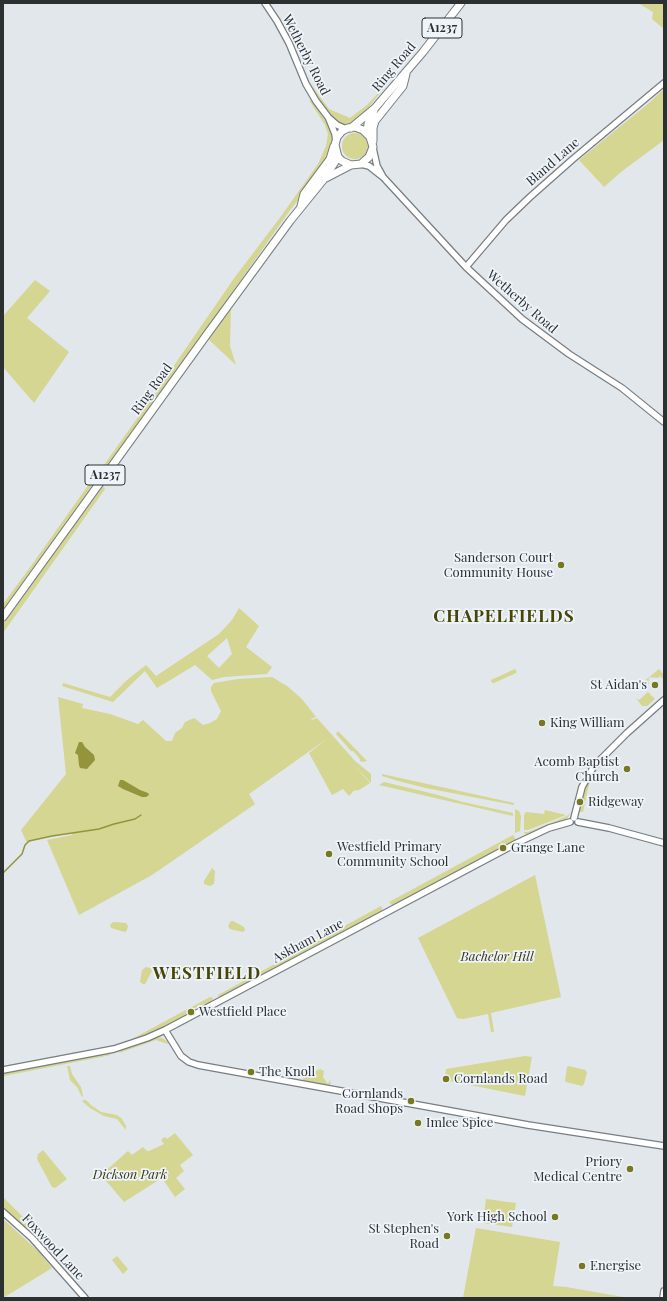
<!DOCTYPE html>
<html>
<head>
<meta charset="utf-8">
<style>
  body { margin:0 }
  #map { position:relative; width:667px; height:1301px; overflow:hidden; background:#e1e7eb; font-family:"Playfair Display",serif }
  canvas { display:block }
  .frame { position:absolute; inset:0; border:4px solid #2d3031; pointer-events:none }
</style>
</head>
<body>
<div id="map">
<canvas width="667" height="1301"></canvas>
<div class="frame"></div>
</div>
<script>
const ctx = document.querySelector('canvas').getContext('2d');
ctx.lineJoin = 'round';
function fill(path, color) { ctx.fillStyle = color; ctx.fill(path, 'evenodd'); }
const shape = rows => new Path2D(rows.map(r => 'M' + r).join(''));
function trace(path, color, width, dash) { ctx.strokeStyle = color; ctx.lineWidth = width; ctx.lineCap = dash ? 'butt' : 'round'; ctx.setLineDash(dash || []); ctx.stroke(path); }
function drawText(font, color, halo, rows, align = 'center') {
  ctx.font = font + ' "Playfair Display",serif'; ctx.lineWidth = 3.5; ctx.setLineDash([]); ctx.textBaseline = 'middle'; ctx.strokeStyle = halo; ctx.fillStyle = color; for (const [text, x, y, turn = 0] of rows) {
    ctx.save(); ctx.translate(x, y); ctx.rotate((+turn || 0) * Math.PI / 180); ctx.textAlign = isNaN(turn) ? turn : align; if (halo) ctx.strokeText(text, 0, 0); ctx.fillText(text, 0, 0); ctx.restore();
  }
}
const green = shape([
  [638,3,664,3,664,29,652,19,653,12],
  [307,79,329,109,350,118,367,105,388,83,369,107,359,118,350,124,342,124,333,117,320,102],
  [664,89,664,140,621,172,604,187,579,160,649,103],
  [309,100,312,101,330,128,332,137,332,149,327,162,288,213,207,328,101,474,99,472,153,396,235,277,279,219,318,164,326,146,328,134,325,125],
  '342 146a13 13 0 1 1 26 0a13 13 0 1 1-26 0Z',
  [35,280,50,291,27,318,69,352,34,403,3,367,3,316],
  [231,305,230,346,236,365,207,338],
  [94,477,95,482,3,611,3,604,31,566],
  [103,486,105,489,3,633,3,624],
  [239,608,259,626,246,647,272,667,267,674,224,677,212,680,195,665,157,688,145,671,113,702,62,686,63,683,110,697,127,680,146,665,156,676,219,634,232,620],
  [227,638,232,654,219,668,207,656],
  [515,669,517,672,516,673,494,683,492,683,491,680],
  [659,669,664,675,664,680,660,676,658,678,649,677,648,686,646,688,642,683],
  [272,677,287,686,302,699,316,717,311,719,312,720,317,718,355,761,371,774,371,783,351,762,370,783,359,790,353,791,352,793,349,796,343,789,332,795,309,753,328,738,249,794,255,804,152,875,79,915,47,840,72,835,73,833,32,840,27,843,21,830,66,774,58,697,83,704,82,708,110,714,138,724,143,720,166,741,172,741,175,733,182,728,185,722,194,718,203,725,210,723,217,719,221,711,211,691,211,687,214,683,238,679],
  [648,692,655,699,647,706,642,706,636,698,639,700],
  [338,731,367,761,363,762,360,761,360,759,353,751,351,751,336,734],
  [606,757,608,758,596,771,590,780,583,812,579,812,580,804,581,804,583,795,582,794,589,777,591,777,599,765],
  [382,774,514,803,514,805,426,788,398,781,382,776],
  [384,782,434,794,463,802,513,813,513,816,379,785],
  [515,809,519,811,521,816,520,831,515,833],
  [545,810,566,815,528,830,524,830,524,815,526,812,544,814],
  [571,812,567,819,565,820,547,826,529,834,525,834,524,832,528,832,558,820,567,816],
  [513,835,516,840,494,853,396,905,392,905,389,902],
  [212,868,215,871,214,884,210,886,204,884,204,881],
  [535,875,561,997,491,1013,494,1032,491,1032,488,1014,463,1019,457,1018,418,938],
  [381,906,383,911,223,996,219,997,218,995],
  [231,921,233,921,244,927,245,930,243,932,230,929,228,926],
  [113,922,126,923,128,926,127,930,125,932,111,928,110,925],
  [146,967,150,968,152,971,145,984,143,984,140,982,142,970],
  [210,997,213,998,211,1003,204,1004,190,1010,180,1019,172,1024,132,1042,132,1039],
  [158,1037,162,1038,170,1043,168,1044,156,1040,119,1053,120,1051],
  [107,1053,111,1055,4,1076,3,1074],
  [525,1056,532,1057,525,1096,445,1080,446,1069],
  [67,1066,70,1066,72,1074,81,1087,83,1096,82,1097,77,1087,70,1080],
  [569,1066,585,1070,587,1072,584,1084,582,1086,566,1082,565,1081,567,1067],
  [320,1069,324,1071,323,1077,327,1083,329,1083,329,1080,331,1083,330,1085,303,1081,303,1077],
  [84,1100,86,1100,91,1105,101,1112,117,1115,122,1119,126,1126,126,1130,117,1119,104,1116,90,1108,84,1103,82,1101],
  [175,1133,193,1155,180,1165,184,1171,176,1178,185,1189,175,1197,162,1178,124,1202,101,1175,128,1151,132,1155,143,1147,147,1151,149,1151,164,1144,161,1140,165,1137,167,1139],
  [43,1150,67,1179,55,1188,52,1187,37,1159,38,1154],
  [3,1197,32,1226,34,1229,33,1231,30,1233,3,1209],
  [486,1199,516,1203,512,1227,483,1223],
  [3,1219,38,1251,52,1268,3,1298],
  [476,1228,560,1242,553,1286,566,1287,629,1298,463,1298],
  [117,1256,128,1269,123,1274,112,1260]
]);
const water = shape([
  [79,742,82,742,85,747,94,755,95,760,87,769,80,768,79,765,78,755,75,753],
  [120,780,123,780,140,790,148,793,149,795,146,797,142,797,123,789,118,786]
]);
const stream = shape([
  [3,873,22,854,25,845,29,841,52,836,99,829,114,824,135,819,141,815]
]);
const secondary = shape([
  [265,3,277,21,289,43,306,84,316,101,328,117,337,125,346,129],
  [329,119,335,134,336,141],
  [373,148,377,166,382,175],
  [361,164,369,166,383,177,466,267,522,319,569,354,622,388,664,422],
  [466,267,506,220,530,197,573,159,664,83],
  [574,818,582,787,594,766,627,733,664,700],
  [578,822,609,828,664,843],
  [165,1030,181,1056,189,1062,198,1065,528,1125,664,1146],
  [3,1070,114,1049,147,1038,165,1030,517,843,549,828,570,822],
  [3,1212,32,1238,85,1298],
  [663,1298,664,1291]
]);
const highway = shape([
  [351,128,375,108,423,52,461,3],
  [367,133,368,124,374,110],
  [373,141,373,128,375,121,403,86,406,74],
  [326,178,351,165,361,164,369,157,373,147,370,137,363,130,355,127,348,128,342,131,337,137,335,145,338,157,342,161,351,165],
  [301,206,304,194,330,159,334,146],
  [3,617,208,333,290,221,324,179,338,157]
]);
const markers = [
  [561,565,4,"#78781f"],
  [655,685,4,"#78781f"],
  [542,723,4,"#78781f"],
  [627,769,4,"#78781f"],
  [580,802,4,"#78781f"],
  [503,848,4,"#78781f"],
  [329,854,4,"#78781f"],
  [191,1012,4,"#78781f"],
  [251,1072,4,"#78781f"],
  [446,1079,4,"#78781f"],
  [411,1101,4,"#78781f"],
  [418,1123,4,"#78781f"],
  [630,1169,4,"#78781f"],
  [555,1217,4,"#78781f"],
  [447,1236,4,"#78781f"],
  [582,1266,4,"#78781f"]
];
const shields = [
  [442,28,40],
  [105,475,40]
];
const shieldNames = [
  ["A1237",442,28],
  ["A1237",105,475]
];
const streetNames = [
  ["Wetherby Road",306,55,63],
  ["Ring Road",394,67,-50],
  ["Bland Lane",553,162,-41],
  ["Wetherby Road",522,302,41],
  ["Ring Road",152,389,-54],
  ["Askham Lane",308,941,-28],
  ["Foxwood Lane",53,1247,47]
];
const poiNames = [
  ["Sanderson Court",553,558,"right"],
  ["Community House",553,573,"right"],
  ["St Aidan's",647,685,"right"],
  ["King William",550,723],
  ["Acomb Baptist",619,762,"right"],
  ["Church",619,777,"right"],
  ["Ridgeway",588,802],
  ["Westfield Primary",337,847],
  ["Community School",337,862],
  ["Grange Lane",511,848],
  ["Westfield Place",199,1012],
  ["The Knoll",259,1072],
  ["Cornlands Road",454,1079],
  ["Cornlands",403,1094,"right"],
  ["Road Shops",403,1109,"right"],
  ["Imlee Spice",426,1123],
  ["Priory",622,1162,"right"],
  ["Medical Centre",622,1177,"right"],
  ["York High School",547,1217,"right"],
  ["St Stephen's",439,1229,"right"],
  ["Road",439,1244,"right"],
  ["Energise",590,1266]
];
const parkNames = [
  ["Bachelor Hill",497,957],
  ["Dickson Park",130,1175]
];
const districtNames = [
  ["CHAPELFIELDS",504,617],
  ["WESTFIELD",207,974]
];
fill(green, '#d4d691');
fill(water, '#94943d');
trace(stream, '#94943d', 1.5);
trace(secondary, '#787e81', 8);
trace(highway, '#787e81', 9);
trace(secondary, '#fff', 5.5);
trace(highway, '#fff', 7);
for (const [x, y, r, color] of markers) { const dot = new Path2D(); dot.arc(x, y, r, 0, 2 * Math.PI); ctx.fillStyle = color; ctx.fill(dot); trace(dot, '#eef4f9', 1.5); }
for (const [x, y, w] of shields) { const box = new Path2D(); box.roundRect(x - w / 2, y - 10, w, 20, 3); ctx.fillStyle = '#eef4f9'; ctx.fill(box); trace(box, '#2d3031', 1); }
drawText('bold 12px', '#2d3031', null, shieldNames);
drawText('13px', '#2d3031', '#eef4f9', streetNames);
drawText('13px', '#2d3031', '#eef4f9', poiNames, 'left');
drawText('italic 13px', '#3a3a15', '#eef4f9', parkNames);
ctx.letterSpacing = '1px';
drawText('bold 17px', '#474605', '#eef4f9', districtNames);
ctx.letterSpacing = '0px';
</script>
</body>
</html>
